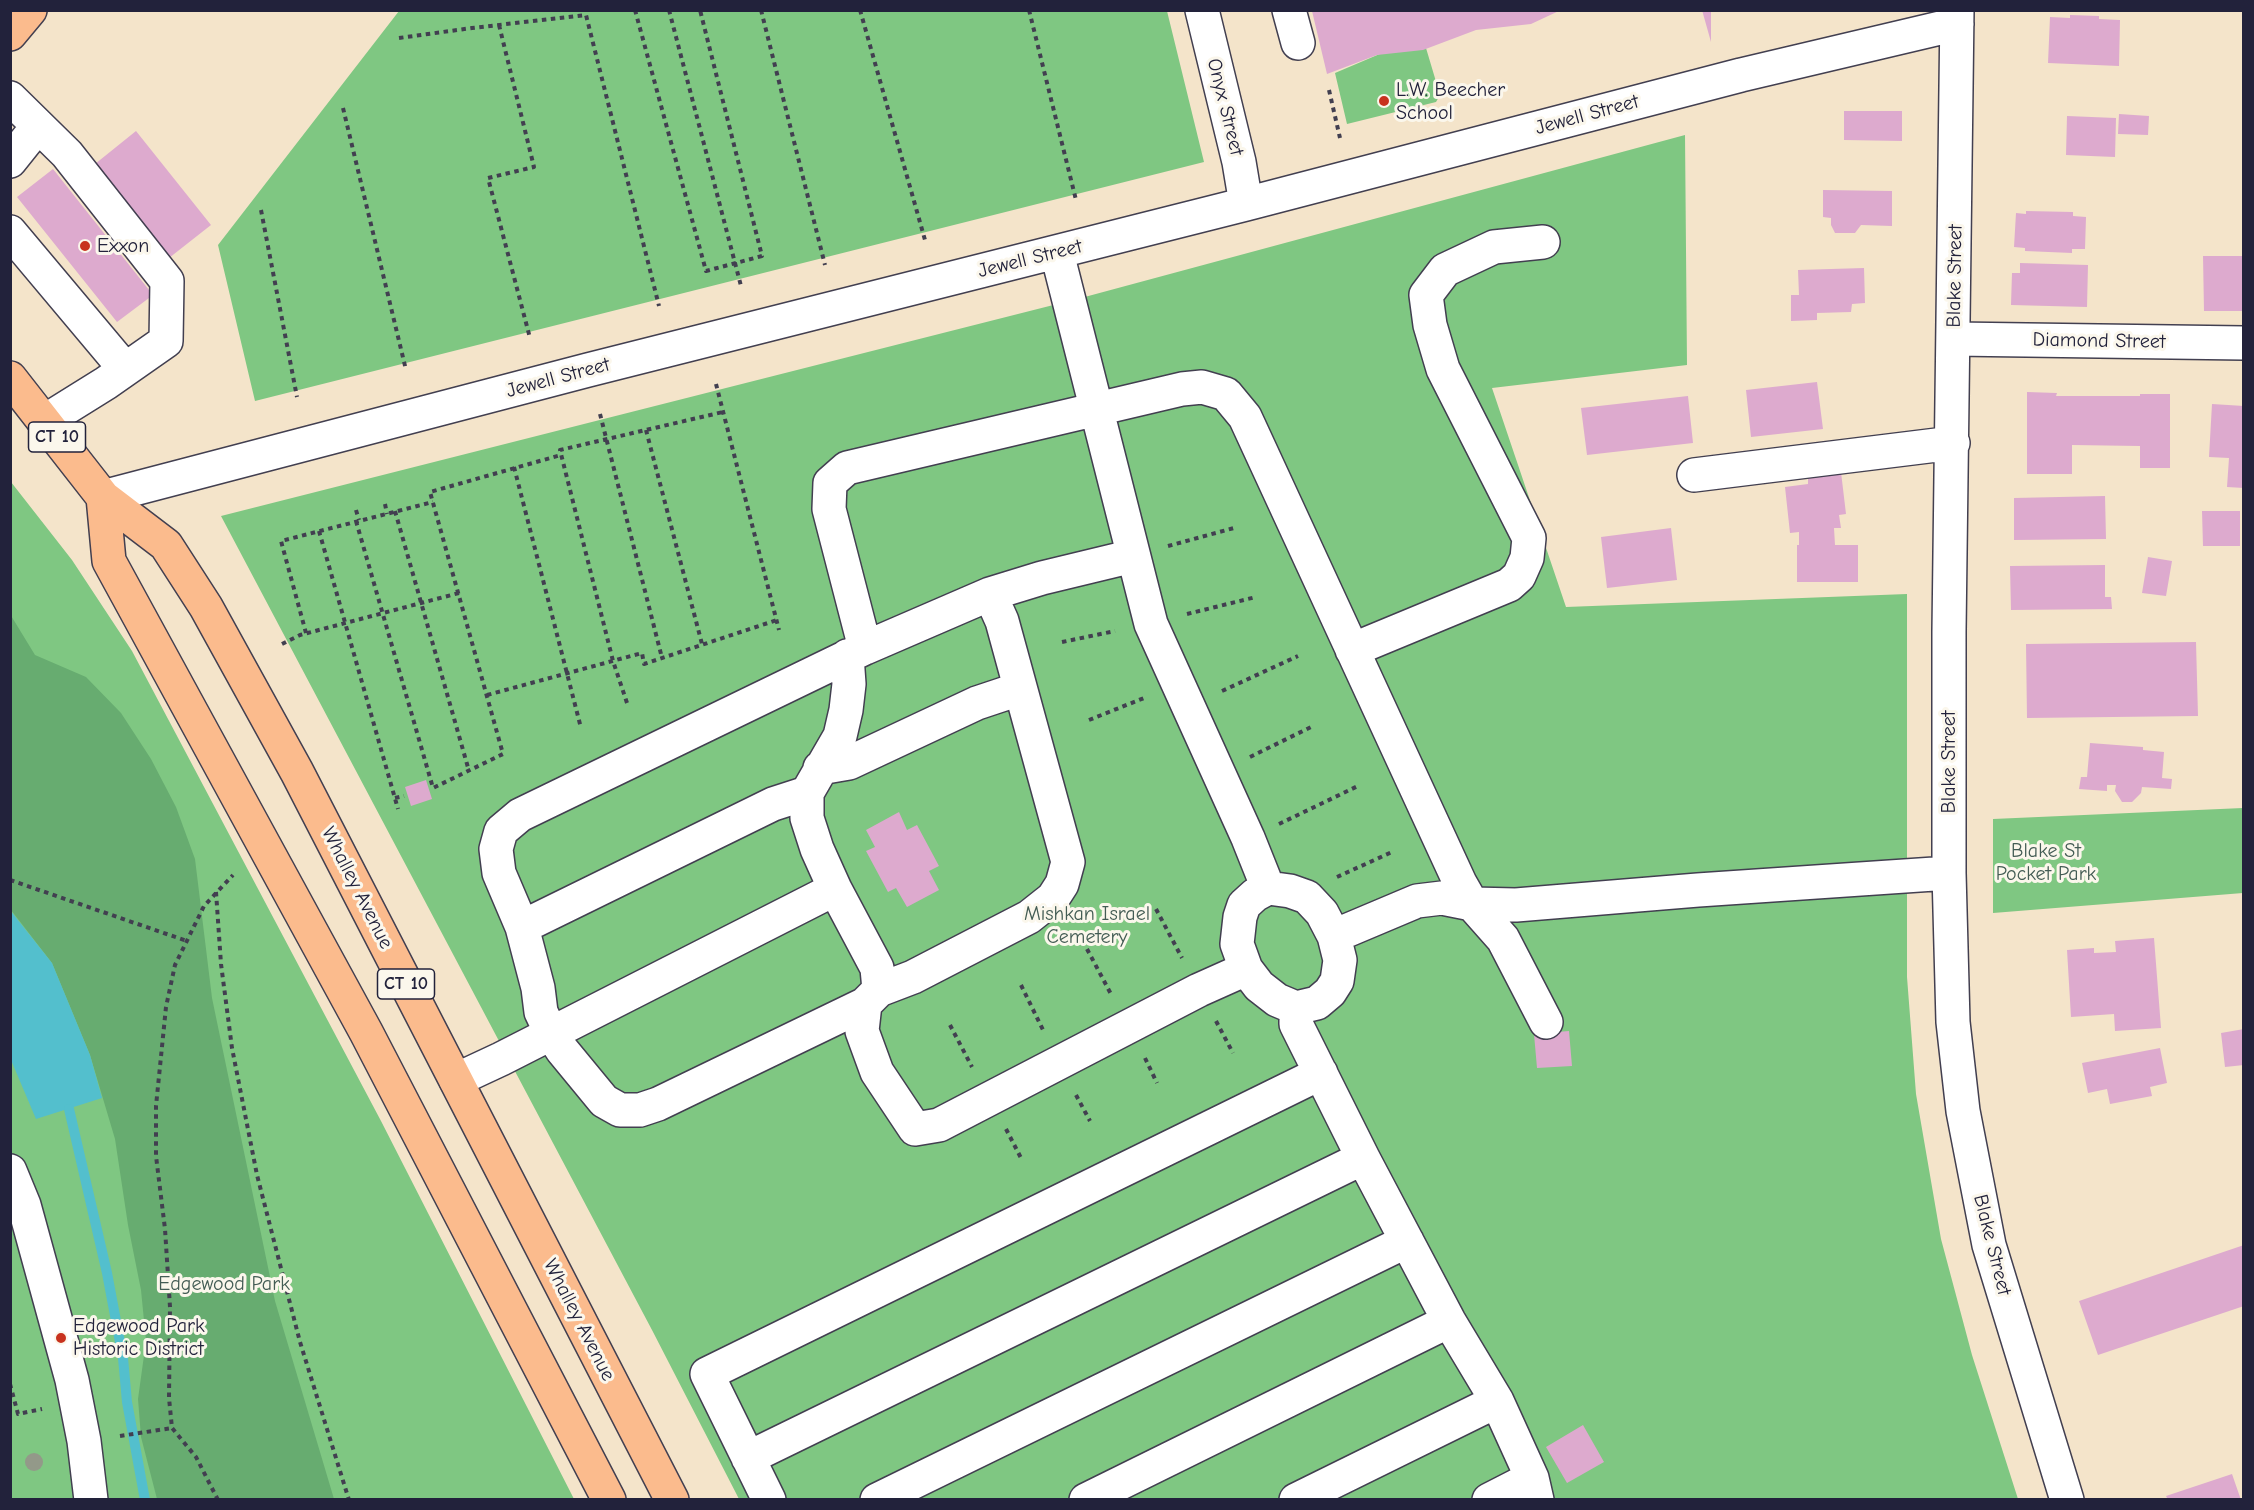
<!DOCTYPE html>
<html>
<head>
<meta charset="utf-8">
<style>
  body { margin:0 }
  #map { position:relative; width:2254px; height:1510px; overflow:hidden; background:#f4e4ca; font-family:"Comic Neue",sans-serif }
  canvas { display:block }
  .frame { position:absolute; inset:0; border:12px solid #22223b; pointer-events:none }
</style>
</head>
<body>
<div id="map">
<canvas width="2254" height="1510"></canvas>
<div class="frame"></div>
</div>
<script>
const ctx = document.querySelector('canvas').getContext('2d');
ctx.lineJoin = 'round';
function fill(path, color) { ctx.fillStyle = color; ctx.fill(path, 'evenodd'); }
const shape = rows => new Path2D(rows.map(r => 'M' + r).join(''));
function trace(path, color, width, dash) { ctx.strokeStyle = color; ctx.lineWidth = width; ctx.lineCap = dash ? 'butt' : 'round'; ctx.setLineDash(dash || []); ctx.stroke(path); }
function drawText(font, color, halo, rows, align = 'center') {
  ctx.font = font + ' "Comic Neue",sans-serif'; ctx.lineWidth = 6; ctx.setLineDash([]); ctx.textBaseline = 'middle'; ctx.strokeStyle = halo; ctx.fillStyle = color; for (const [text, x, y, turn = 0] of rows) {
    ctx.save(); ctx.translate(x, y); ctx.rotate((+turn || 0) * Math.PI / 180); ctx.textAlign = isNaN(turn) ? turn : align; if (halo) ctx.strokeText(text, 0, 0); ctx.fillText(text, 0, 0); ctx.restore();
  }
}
const green = shape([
  [399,11,1167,11,1204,162,255,401,218,245],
  [1426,48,1440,95,1436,102,1347,124,1335,73,1382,53],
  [1685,135,1687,365,1492,388,1566,607,1907,594,1907,977,1916,1094,1941,1239,1972,1355,2018,1499,739,1499,652,1330,221,516,1081,298],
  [11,482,72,560,132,651,381,1121,574,1499,11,1499],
  [2243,808,2243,893,1993,913,1993,819]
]);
const forest = shape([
  [10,614,35,655,86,677,121,713,151,759,176,807,195,859,212,998,275,1301,334,1499,157,1499,141,1437,138,1399,146,1341,141,1290,128,1225,115,1139,90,1055,52,963,11,910]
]);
const water = shape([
  [10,910,52,963,90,1055,102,1098,36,1119,11,1060]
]);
const stream = shape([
  [69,1109,107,1273,123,1358,127,1402,145,1500]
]);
const building = shape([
  [1315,10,1561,10,1531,24,1476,30,1423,50,1377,55,1327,74,1312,11],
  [1702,10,1711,10,1711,42],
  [2070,15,2099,16,2099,19,2120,20,2119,66,2048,63,2050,17,2070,18],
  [1844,111,1902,111,1902,141,1844,140],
  [2119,114,2149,116,2148,135,2118,134],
  [2067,116,2116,118,2115,157,2066,155],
  [136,131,211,225,169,258,95,164],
  [53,169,153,295,117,322,17,197],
  [1823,190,1892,191,1892,226,1861,225,1855,233,1835,233,1831,225,1831,218,1823,217],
  [2026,211,2073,212,2073,216,2086,217,2085,249,2072,249,2072,253,2025,251,2025,248,2014,247,2016,213,2026,214],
  [2203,256,2244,256,2243,311,2204,311],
  [2020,263,2088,265,2087,307,2011,305,2012,273,2020,273],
  [1864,268,1865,303,1852,304,1851,312,1817,313,1817,320,1791,321,1791,295,1799,295,1798,270],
  [1817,382,1823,429,1751,437,1746,390],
  [2027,392,2057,393,2056,396,2140,396,2140,394,2170,394,2170,468,2140,468,2140,446,2072,445,2072,474,2027,474],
  [1688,396,1693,443,1587,455,1581,408],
  [2212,404,2244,406,2244,488,2227,487,2229,458,2209,457],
  [1841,472,1846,514,1839,515,1841,528,1834,528,1835,545,1858,545,1858,582,1797,582,1797,545,1799,545,1799,532,1790,533,1785,487,1808,484,1808,476],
  [2105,496,2106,539,2014,540,2014,498],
  [2202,511,2240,511,2240,546,2203,546],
  [1671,528,1677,580,1607,588,1601,537],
  [2148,557,2172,561,2166,596,2142,593],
  [2105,565,2105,597,2111,597,2112,609,2011,610,2010,566],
  [2196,642,2198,716,2027,718,2026,644],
  [2090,743,2143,747,2143,750,2164,752,2162,778,2172,779,2171,789,2142,787,2141,793,2132,802,2122,802,2115,791,2116,785,2107,785,2107,791,2079,789,2081,777,2087,777],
  [426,780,432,799,411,806,405,787],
  [899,812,907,830,917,825,939,866,929,871,939,890,907,907,896,888,888,892,866,851,875,847,866,830],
  [2154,938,2161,1028,2115,1031,2114,1014,2071,1017,2067,950,2094,948,2094,953,2116,952,2115,941],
  [2244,1029,2244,1065,2225,1067,2221,1033],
  [1569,1031,1572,1066,1537,1068,1534,1034],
  [2160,1048,2167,1083,2150,1087,2152,1096,2110,1104,2107,1089,2088,1093,2082,1063],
  [2244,1245,2244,1306,2098,1355,2079,1301],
  [1583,1425,1604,1462,1567,1483,1546,1447],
  [2232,1474,2241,1500,2168,1500,2166,1496]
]);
const path = shape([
  [635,10,706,271,762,256,700,10],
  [669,10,741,286],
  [761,10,825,265],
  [860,10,925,240],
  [1029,10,1076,200],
  [499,25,534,167,488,178,530,338],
  [399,38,472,28,586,15,659,306],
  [1329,90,1340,138],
  [343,108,406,370],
  [261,210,297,397],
  [716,384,779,630],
  [600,414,662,658],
  [646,430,702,644],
  [514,467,581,728],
  [385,504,387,514],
  [356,510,359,520],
  [395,511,469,771],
  [356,521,433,788,503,754,430,492,561,455],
  [319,531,398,809],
  [1168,546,1234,528],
  [1187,614,1256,597],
  [306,633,281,541,433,502],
  [1062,642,1115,631],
  [282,644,300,635,459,593],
  [1222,691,1298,656],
  [487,695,642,653,644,664,777,620],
  [627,703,613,661,560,450,723,412],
  [1089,720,1144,698],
  [1250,757,1311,727],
  [395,798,404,796],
  [1279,824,1360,785],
  [1337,877,1392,852],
  [10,880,187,941],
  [216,892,221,964,232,1048,257,1175,300,1342,349,1500],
  [1156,909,1182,958],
  [1087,949,1112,996],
  [1021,985,1044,1032],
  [1216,1021,1233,1053],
  [950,1025,972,1067],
  [1145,1058,1157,1083],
  [1076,1095,1090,1121],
  [1006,1129,1021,1158],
  [10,1384,18,1414,42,1409],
  [120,1436,172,1428],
  [218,1500,196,1457,172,1428,169,1398,170,1307,165,1229,156,1156,156,1106,166,1007,175,965,204,906,233,875]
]);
const minor = shape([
  [1202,10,1239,162,1246,204],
  [1289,10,1298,43],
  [1957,10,1949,631,1949,873,1953,1022,1963,1111,1989,1245,2067,1500],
  [10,98,67,154,167,281,166,341,106,383,45,421],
  [10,161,38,126],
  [10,232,125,369],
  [1057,253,1151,624,1248,838,1268,888],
  [1954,339,2244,343],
  [1694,475,1953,443],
  [103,497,588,370,1246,204,1741,75,1957,24],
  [865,648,829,509,830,483,847,468,1182,389,1202,387,1226,394,1245,417,1460,883,1472,904,1503,939,1546,1022],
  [1352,650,1509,585,1519,576,1527,558,1529,538,1443,369,1430,325,1426,295,1445,270,1494,247,1543,242],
  [847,656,849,684,846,710,840,736,807,793,807,818,817,849,835,889,877,968,879,990,865,1004,862,1031,877,1072,915,1129,939,1125,1199,990,1246,969],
  [820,768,849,763,977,703,1019,689],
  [1268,888,1290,891,1307,897,1322,913,1334,936,1340,960,1337,981,1330,992,1317,1003,1296,1008,1277,1000,1259,986,1246,969,1237,944,1240,917,1244,905,1255,895,1268,888],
  [522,927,773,804,807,793],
  [1334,936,1417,901,1442,898,1472,904,1516,905,1698,890,1949,873],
  [879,990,913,977,1029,917,1053,898,1062,884,1068,862,1002,621,990,594],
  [865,1004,658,1104,640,1110,620,1110,604,1101,562,1050,551,1033,541,1012,538,988,522,927,499,873,496,849,501,831,520,815,865,648,990,594,1042,578,1133,556],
  [1296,1008,1296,1024,1363,1158,1449,1321,1497,1401,1532,1478,1537,1500],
  [456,1080,501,1059,835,889],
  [10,1171,24,1205,72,1380,84,1441,91,1500],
  [748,1458,1363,1158],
  [769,1500,707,1374,1321,1073],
  [877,1500,1407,1241],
  [1086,1500,1449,1321],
  [1296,1500,1497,1401],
  [1489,1500,1532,1478]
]);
const major = shape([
  [10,34,30,10],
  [10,378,103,497,166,545,206,607,297,772,672,1500],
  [103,497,109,561,366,1032,609,1500]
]);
const trees = [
  [34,1462]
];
const markers = [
  [1384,101,6,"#c8321e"],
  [85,246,6,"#c8321e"],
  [61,1338,6,"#c8321e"]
];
const shields = [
  [57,437,57],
  [406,984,57]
];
const shieldNames = [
  ["CT 10",57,437],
  ["CT 10",406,984]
];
const poiNames = [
  ["L.W. Beecher",1396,90],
  ["School",1396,113],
  ["Exxon",97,246],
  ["Edgewood Park",73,1326],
  ["Historic District",73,1349]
];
const streetNames = [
  ["Onyx Street",1225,107,76],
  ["Jewell Street",1587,115,-15],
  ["Jewell Street",1030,259,-14],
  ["Blake Street",1955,276,-89],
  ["Diamond Street",2099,341,1],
  ["Jewell Street",558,378,-15],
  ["Blake Street",1949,762,-90],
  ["Whalley Avenue",357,888,63],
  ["Blake Street",1992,1245,76],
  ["Whalley Avenue",579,1320,63]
];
const parkNames = [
  ["Blake St",2046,851],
  ["Pocket Park",2046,874],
  ["Mishkan Israel",1087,914],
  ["Cemetery",1087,937],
  ["Edgewood Park",224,1284]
];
fill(green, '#7fc782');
fill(forest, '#67ac70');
fill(water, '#53bfcd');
trace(stream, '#53bfcd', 10);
fill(building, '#ddaace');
trace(minor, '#423f50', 36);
trace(major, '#423f50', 36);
trace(path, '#423f50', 4, [4.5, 4.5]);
trace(minor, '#fff', 33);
trace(major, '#fbbb8d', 33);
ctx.fillStyle = '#939989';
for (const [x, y] of trees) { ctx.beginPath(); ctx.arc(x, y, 9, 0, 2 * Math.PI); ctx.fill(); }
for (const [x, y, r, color] of markers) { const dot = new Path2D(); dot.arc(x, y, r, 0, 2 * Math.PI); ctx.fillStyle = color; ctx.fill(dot); trace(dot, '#fbf7ec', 2); }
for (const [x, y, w] of shields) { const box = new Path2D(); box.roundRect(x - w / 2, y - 15, w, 30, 4.5); ctx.fillStyle = '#fbf7ec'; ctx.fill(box); trace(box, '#22223b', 1.5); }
drawText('bold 18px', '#22223b', null, shieldNames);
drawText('20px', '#22223b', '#fbf7ec', poiNames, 'left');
drawText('20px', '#22223b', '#fbf7ec', streetNames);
drawText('20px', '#435c54', '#fbf7ec', parkNames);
</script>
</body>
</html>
